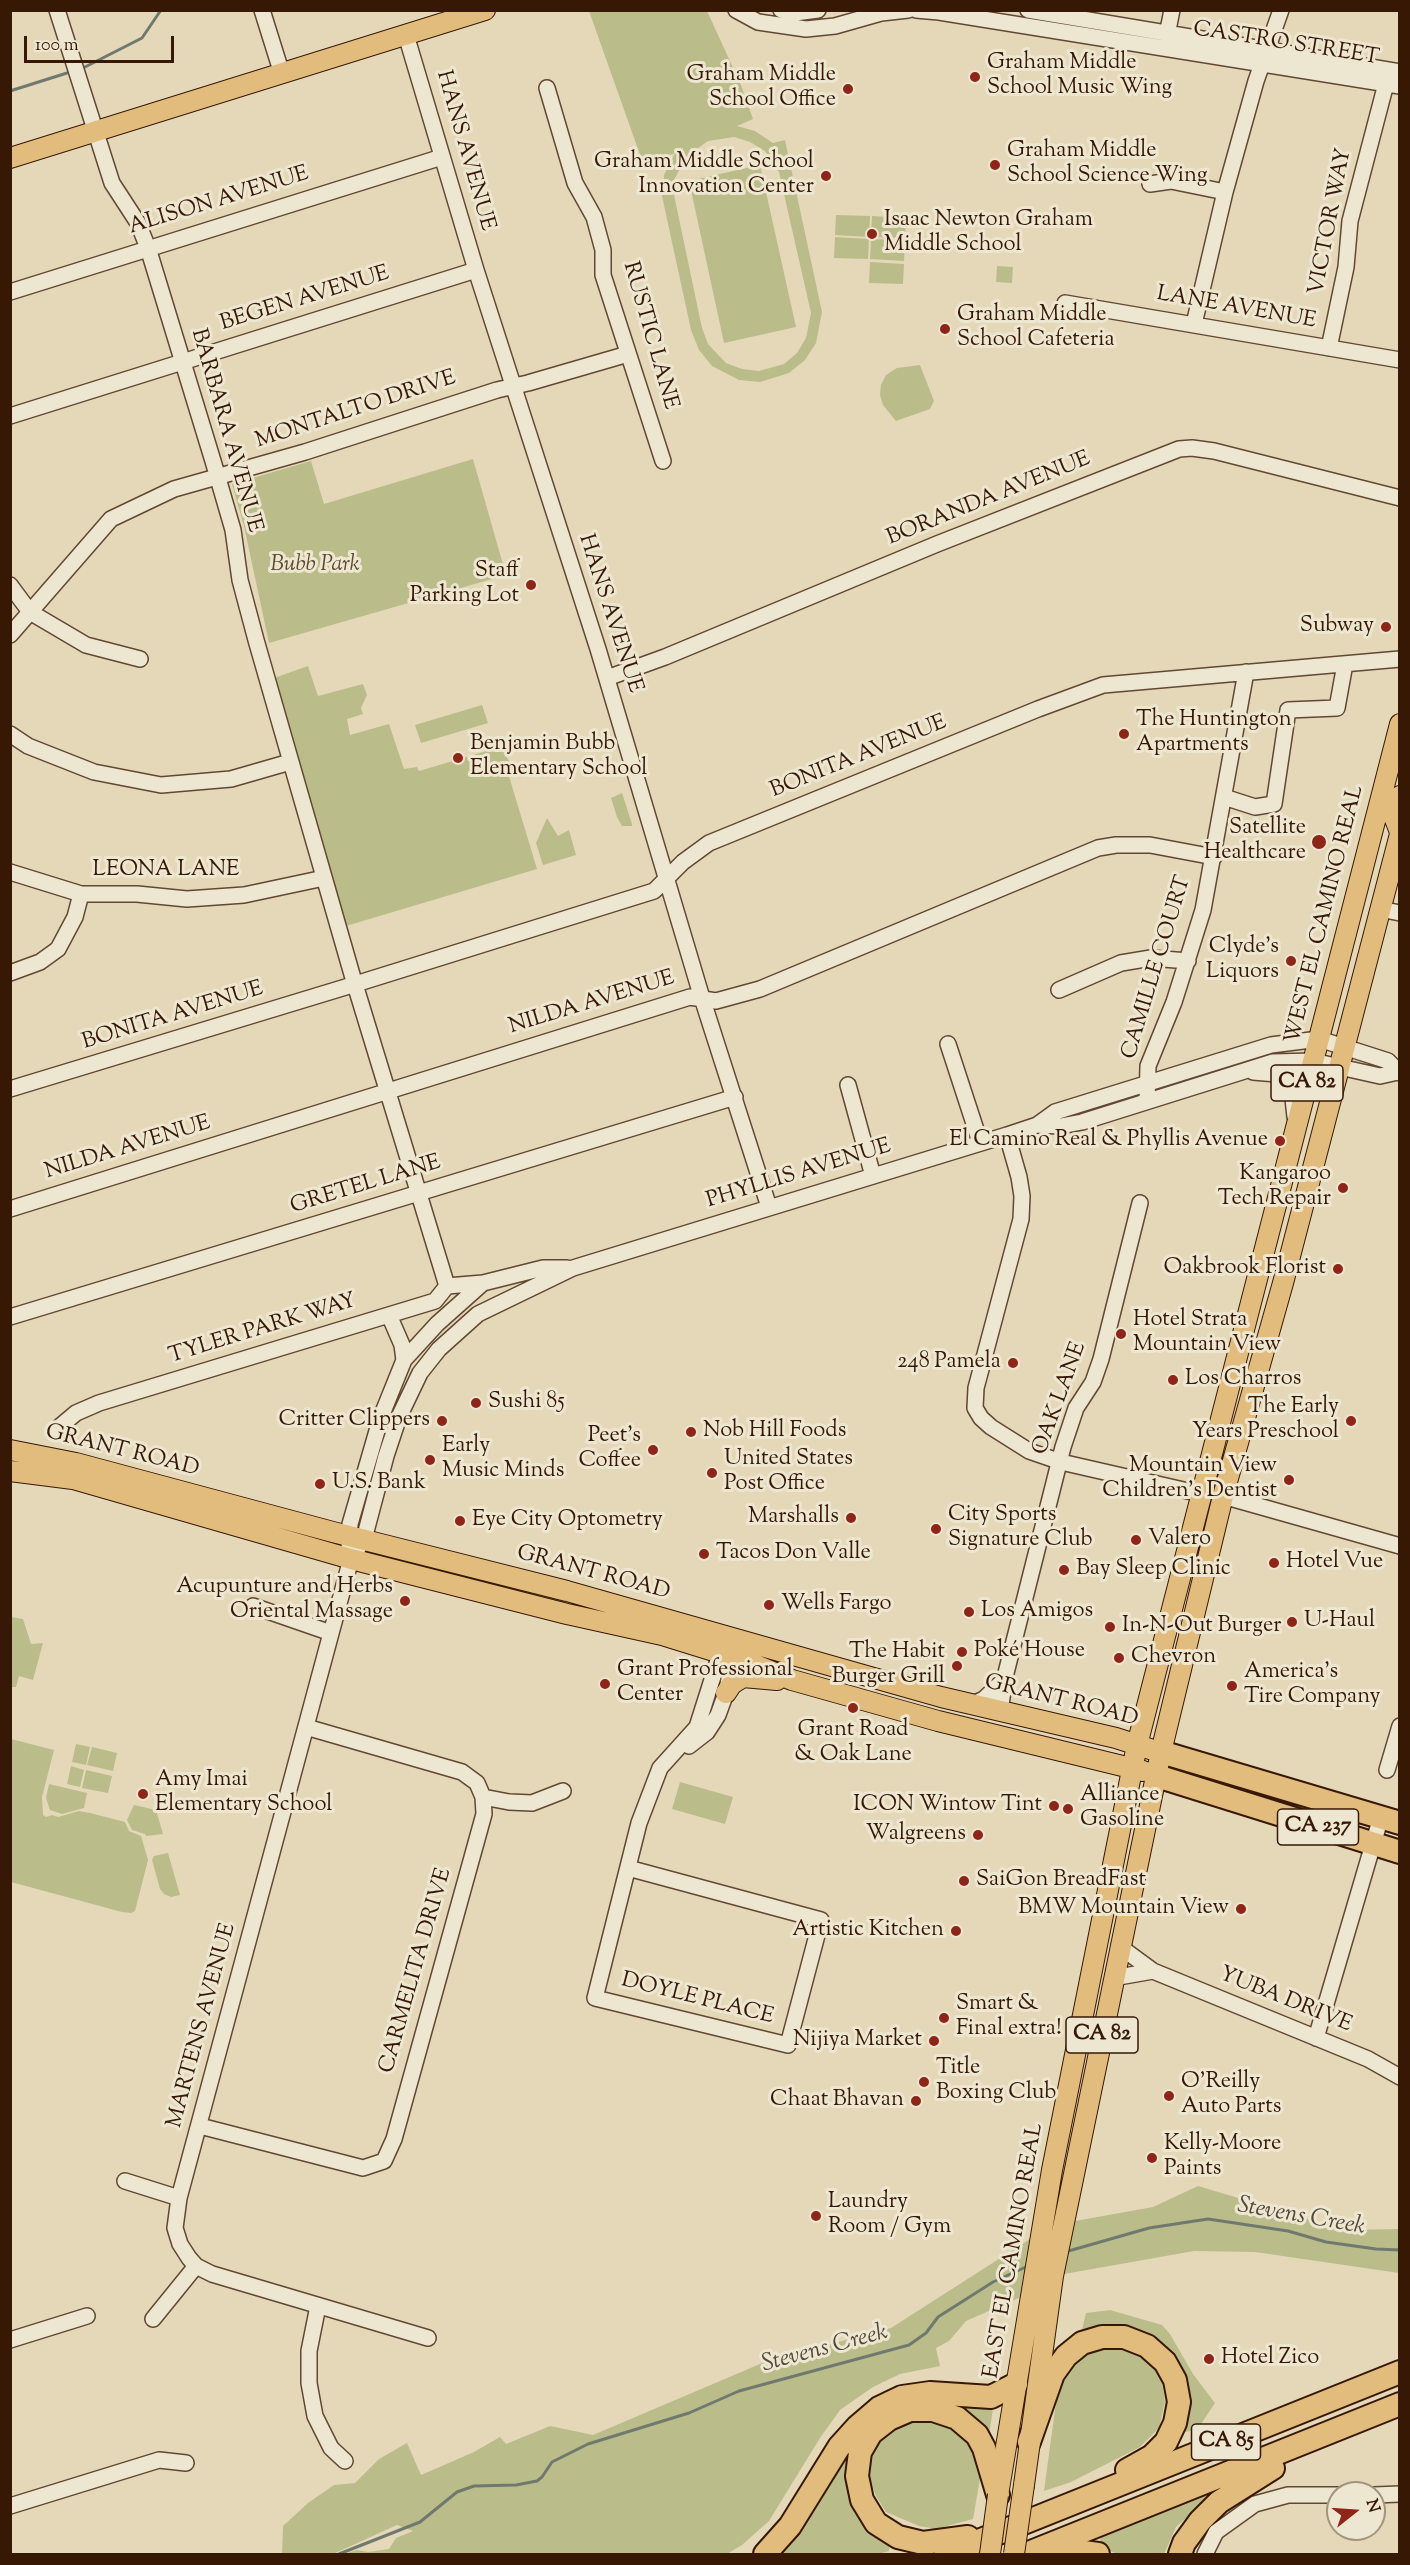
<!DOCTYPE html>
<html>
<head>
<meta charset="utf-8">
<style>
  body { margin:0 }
  #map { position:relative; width:1410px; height:2565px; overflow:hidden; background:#e4d8b8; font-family:"Sorts Mill Goudy",serif }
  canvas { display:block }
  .frame { position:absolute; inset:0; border:12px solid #371805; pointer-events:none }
  .north { position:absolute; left:1326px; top:2481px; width:60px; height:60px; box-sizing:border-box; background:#ede6d1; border:2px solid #a4947f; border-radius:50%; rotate:73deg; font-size:16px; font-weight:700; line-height:24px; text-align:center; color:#371805 }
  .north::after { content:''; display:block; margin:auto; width:21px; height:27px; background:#8f2418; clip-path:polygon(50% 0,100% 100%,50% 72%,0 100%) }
  .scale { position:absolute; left:24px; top:36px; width:150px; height:27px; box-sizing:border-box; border:3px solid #371805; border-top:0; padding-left:8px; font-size:18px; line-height:21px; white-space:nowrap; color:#371805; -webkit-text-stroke:4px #ede6d1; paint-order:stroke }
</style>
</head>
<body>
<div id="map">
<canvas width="1410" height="2565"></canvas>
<div class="frame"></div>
<div class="north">N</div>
<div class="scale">100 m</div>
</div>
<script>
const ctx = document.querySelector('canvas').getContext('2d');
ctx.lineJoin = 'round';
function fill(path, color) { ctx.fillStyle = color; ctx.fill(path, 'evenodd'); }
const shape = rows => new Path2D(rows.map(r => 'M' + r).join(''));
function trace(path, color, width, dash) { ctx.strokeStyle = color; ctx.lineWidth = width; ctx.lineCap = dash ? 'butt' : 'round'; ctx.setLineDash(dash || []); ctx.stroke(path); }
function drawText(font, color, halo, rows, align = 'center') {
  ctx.font = font + ' "Sorts Mill Goudy",serif'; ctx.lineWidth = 6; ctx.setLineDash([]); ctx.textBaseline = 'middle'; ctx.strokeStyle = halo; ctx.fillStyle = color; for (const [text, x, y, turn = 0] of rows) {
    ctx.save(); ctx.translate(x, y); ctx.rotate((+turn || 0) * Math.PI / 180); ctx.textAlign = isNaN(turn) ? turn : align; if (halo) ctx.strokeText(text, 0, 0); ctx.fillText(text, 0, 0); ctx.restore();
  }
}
const green = shape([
  [589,11,707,11,741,85,753,119,737,126,755,131,773,143,785,140,822,312,816,343,805,360,789,373,760,382,739,380,712,366,699,350,691,330,662,196,664,175,675,153,644,166],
  [734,137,750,142,765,151,779,172,811,313,806,338,797,353,784,364,759,371,742,369,726,363,708,344,702,328,674,195,675,178,687,156,708,141],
  [760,165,796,327,724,343,689,181],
  [836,215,870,216,869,237,835,235],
  [872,216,906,218,905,238,871,237],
  [835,237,869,239,868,259,834,258],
  [871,239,905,240,904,261,870,259],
  [870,262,904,264,903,284,869,283],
  [997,266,1013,267,1012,283,996,282],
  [920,365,934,401,930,409,896,421,883,405,880,395,881,385,886,375,897,368],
  [473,459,506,575,269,643,244,526,232,484,311,461,324,504],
  [308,666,318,696,363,684,367,695,361,708,363,714,347,719,350,735,389,724,404,769,417,767,419,771,500,747,515,770,508,773,537,869,346,926,274,678],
  [482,705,488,723,421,743,415,725],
  [622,793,632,824,632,826,622,826,617,817,611,798],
  [547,818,558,836,569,830,576,855,543,865,536,843],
  [11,1617,23,1619,31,1644,43,1643,33,1680,19,1676,16,1687,11,1687],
  [11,1739,54,1750,42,1797,43,1815,46,1817,52,1815,58,1817,79,1811,90,1813,125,1822,129,1831,141,1836,148,1860,135,1911,131,1913,122,1912,11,1882],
  [76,1744,90,1747,86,1765,72,1762],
  [92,1747,117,1753,113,1771,87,1765],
  [71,1766,84,1770,80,1787,67,1784],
  [86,1770,112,1776,108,1793,82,1788],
  [680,1782,733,1797,725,1824,672,1809],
  [49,1784,87,1793,84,1808,62,1814,50,1810,46,1798],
  [134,1805,156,1810,163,1834,146,1836,145,1834,132,1830,127,1820],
  [168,1853,180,1895,171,1897,164,1894,160,1889,152,1860,154,1856],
  [1198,2186,1346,2230,1399,2229,1399,2273,1255,2252,1194,2251,1053,2276,1064,2223,1153,2207],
  [1041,2232,1030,2293,966,2321,949,2341,936,2348,940,2366,900,2374,873,2387,840,2410,820,2438,769,2521,742,2545,727,2554,344,2554,357,2550,368,2552,389,2549,396,2538,413,2531,397,2525,333,2554,282,2554,283,2526,308,2503,334,2485,355,2483,379,2459,407,2443,421,2475,474,2452,500,2437,506,2444,550,2426,593,2435,767,2361,891,2328],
  [1110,2310,1162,2325,1170,2334,1193,2374,1215,2403,1197,2430,1184,2432,1186,2401,1182,2374,1082,2330,1086,2313],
  [1120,2344,1145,2354,1161,2373,1165,2402,1159,2428,1140,2447,1071,2482,1044,2491,1059,2380,1073,2358,1095,2346],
  [936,2396,986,2403,993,2409,988,2441],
  [906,2417,949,2419,977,2451,981,2473,973,2519,936,2529,919,2526,886,2512,876,2496,868,2474,873,2447,883,2429],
  [852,2445,846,2468,849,2483,890,2540,889,2551,878,2554,770,2554],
  [1205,2492,1208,2498,1176,2527,1164,2554,1118,2554,1102,2548,1100,2538]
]);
const stream = shape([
  [85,67,142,38,161,10],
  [10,91,67,73],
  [1065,2252,1149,2228,1208,2219,1288,2231,1326,2242,1376,2249,1400,2250],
  [339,2554,420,2522,457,2492,474,2486,516,2485,537,2481,542,2477,552,2462,588,2444,689,2413,739,2391,909,2345,926,2333,938,2317,993,2282,1028,2266]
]);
const minor = shape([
  [57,10,112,183,138,223,148,248,213,461,233,530,240,580,256,640,353,978],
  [262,10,282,74],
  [736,10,758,22,806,29,835,26,881,13,908,10],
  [781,10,795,13,818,10],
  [916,10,939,12,1400,86],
  [1028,10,1400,72],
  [406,35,476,270,598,649,702,998,769,1207],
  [1167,35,1172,10],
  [547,88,575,183,594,217,603,250,603,275,663,461],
  [1150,184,1171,181,1225,192],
  [10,292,442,157],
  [1065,303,1400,360],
  [1194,324,1225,192,1256,81,1281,10],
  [1329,348,1346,267,1350,221,1388,76],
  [10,416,476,270],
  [10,585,30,612,86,645,140,659],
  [10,635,111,519,174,489,305,452,497,390,528,383,628,354],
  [607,678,665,657,937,544,1179,449,1192,448,1214,451,1400,498],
  [10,734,28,746,94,772,161,785,231,779,290,762],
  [1224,797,1255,807,1274,804,1288,710,1337,708,1345,664],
  [10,872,81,894,137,894,187,899,244,895,324,878],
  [1380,909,1400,913],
  [10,973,40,962,58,949,75,917,81,894],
  [362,982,654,891,683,862,709,843,1038,709,1103,685,1400,659],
  [1059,990,1121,963,1151,958,1188,961],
  [357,991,447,1286],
  [948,1044,980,1142],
  [1253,1072,1277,1074,1287,1080,1292,1089,1295,1117],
  [848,1085,873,1176],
  [10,1089,349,986],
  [1147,1101,1148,1066,1174,1002,1203,910,1246,672],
  [1037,1125,1061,1126,1082,1122,1273,1062,1313,1061,1380,1076,1398,1072],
  [1007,1135,1019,1177,1022,1196,1021,1219,976,1388,975,1408,981,1418,991,1427,1029,1451,1061,1462,1201,1494],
  [10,1209,690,997,716,1001,760,989,1098,848,1116,845,1150,845,1214,857],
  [447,1286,483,1283],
  [389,1315,402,1345,404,1360],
  [10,1317,735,1097],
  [57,1429,76,1413,99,1403,435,1301,447,1286],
  [1223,1496,1400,1546],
  [349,1544,350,1524,381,1417,404,1360,437,1324,483,1283,543,1268,567,1268],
  [253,1606,331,1633],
  [973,1704,984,1699,1005,1679],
  [1000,1710,1006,1673,1063,1447,1076,1408,1093,1382,1101,1359,1140,1203],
  [689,1746,707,1732,718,1715,726,1693,736,1647],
  [1387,1770,1400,1726],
  [483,1797,509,1802,532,1803,563,1791],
  [628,1868,821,1920,788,2045,595,1998,639,1823,660,1768,697,1727,723,1645],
  [1119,1946,1153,1971,1368,2059,1400,2077],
  [1113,1978,1153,1971],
  [1316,2038,1381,1817],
  [200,2126,363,2168,384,2161,394,2139,484,1814,483,1797,477,1783,462,1772,306,1727],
  [125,2181,179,2198],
  [318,2306,309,2351,309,2383,315,2416,331,2448,345,2461],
  [153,2319,196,2266],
  [428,2338,212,2274,196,2266,189,2258,180,2244,175,2228,179,2198,351,1559,364,1539,386,1456,399,1417,420,1373,439,1349,478,1314,573,1268,1007,1135,1037,1125,1055,1112,1271,1045,1319,1039,1388,1061,1400,1073],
  [10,2340,87,2316],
  [1374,2495,1400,2494],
  [10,2506,159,2460,186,2463],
  [1205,2554,1216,2532,1255,2504,1288,2495,1338,2495]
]);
const major = shape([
  [10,158,485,10],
  [1400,796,1394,817,1400,832],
  [10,1450,76,1463,333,1532,567,1591,941,1697,1116,1738,1150,1749],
  [10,1471,73,1479,351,1559,567,1614,662,1635,746,1661,792,1680,938,1721,1143,1771],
  [726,1693,732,1684,743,1677,777,1680],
  [1024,2485,1053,2276,1161,1752,1223,1496,1283,1283,1400,834],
  [998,2495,1052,2170,1137,1745,1400,724]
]);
const highway = shape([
  [1161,1752,1400,1823],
  [1157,1776,1400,1852],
  [1029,2442,1053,2374,1066,2356,1082,2343,1102,2337,1124,2337,1147,2346,1165,2362,1175,2380,1179,2402,1175,2423,1166,2442,1152,2456,1127,2470],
  [968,2537,923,2543,898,2537,876,2523,862,2500,857,2476,860,2452,871,2433,889,2419,910,2410,933,2410,957,2418,977,2435,984,2448,998,2495],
  [765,2554,790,2526,839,2447,858,2426,879,2408,902,2397,930,2393,991,2397,1016,2384],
  [946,2554,1400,2372],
  [1026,2554,1400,2404],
  [1048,2554,1076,2551,1098,2554],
  [1180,2554,1184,2543,1200,2521,1219,2502,1273,2468]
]);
const majorBridge = shape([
  [990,2554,998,2495],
  [1014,2554,1024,2485]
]);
const markers = [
  [975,77,6,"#8f2418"],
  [848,89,6,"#8f2418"],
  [995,165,6,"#8f2418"],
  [826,176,6,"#8f2418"],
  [872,234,6,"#8f2418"],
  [945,329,6,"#8f2418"],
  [531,585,6,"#8f2418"],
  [1386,627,6,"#8f2418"],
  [1124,734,6,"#8f2418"],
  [458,758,6,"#8f2418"],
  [1319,842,8,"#8f2418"],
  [1291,961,6,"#8f2418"],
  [1280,1141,6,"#8f2418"],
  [1343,1188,6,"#8f2418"],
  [1338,1269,6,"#8f2418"],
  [1121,1334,6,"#8f2418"],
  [1013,1363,6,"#8f2418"],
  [1173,1380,6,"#8f2418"],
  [476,1403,6,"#8f2418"],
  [442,1421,6,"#8f2418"],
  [1351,1421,6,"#8f2418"],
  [691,1432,6,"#8f2418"],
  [653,1450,6,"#8f2418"],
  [430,1460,6,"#8f2418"],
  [712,1473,6,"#8f2418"],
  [1289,1480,6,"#8f2418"],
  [320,1484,6,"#8f2418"],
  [851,1518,6,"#8f2418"],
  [460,1521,6,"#8f2418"],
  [936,1529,6,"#8f2418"],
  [1136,1540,6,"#8f2418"],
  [704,1554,6,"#8f2418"],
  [1274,1563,6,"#8f2418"],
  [1064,1570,6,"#8f2418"],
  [405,1601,6,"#8f2418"],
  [769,1605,6,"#8f2418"],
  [969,1612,6,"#8f2418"],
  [1292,1622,6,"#8f2418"],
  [1110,1627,6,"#8f2418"],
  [962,1652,6,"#8f2418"],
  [1119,1658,6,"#8f2418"],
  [957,1666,6,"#8f2418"],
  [605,1684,6,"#8f2418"],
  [1232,1686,6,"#8f2418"],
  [853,1708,6,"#8f2418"],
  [143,1794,6,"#8f2418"],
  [1054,1806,6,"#8f2418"],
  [1068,1809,6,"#8f2418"],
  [978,1835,6,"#8f2418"],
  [964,1881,6,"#8f2418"],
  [1241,1909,6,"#8f2418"],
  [956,1931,6,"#8f2418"],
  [944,2018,6,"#8f2418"],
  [934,2041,6,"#8f2418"],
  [924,2082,6,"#8f2418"],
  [1169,2096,6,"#8f2418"],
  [916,2101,6,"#8f2418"],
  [1152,2158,6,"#8f2418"],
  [816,2216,6,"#8f2418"],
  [1209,2359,6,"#8f2418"]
];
const shields = [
  [1307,1083,72],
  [1318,1827,81],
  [1102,2035,72],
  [1226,2442,69]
];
const shieldNames = [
  ["CA 82",1307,1083],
  ["CA 237",1318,1827],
  ["CA 82",1102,2035],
  ["CA 85",1226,2442]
];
const streetNames = [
  ["CASTRO STREET",1286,45,9],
  ["HANS AVENUE",464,151,74],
  ["ALISON AVENUE",219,202,-17],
  ["VICTOR WAY",1332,222,-79],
  ["BEGEN AVENUE",305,300,-17],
  ["LANE AVENUE",1236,309,10],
  ["RUSTIC LANE",649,336,74],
  ["MONTALTO DRIVE",356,411,-18],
  ["BARBARA AVENUE",225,431,74],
  ["BORANDA AVENUE",989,500,-22],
  ["HANS AVENUE",609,614,72],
  ["BONITA AVENUE",859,758,-22],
  ["LEONA LANE",166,871],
  ["WEST EL CAMINO REAL",1326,915,-76],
  ["CAMILLE COURT",1158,968,-73],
  ["NILDA AVENUE",592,1004,-17],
  ["BONITA AVENUE",173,1017,-17],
  ["NILDA AVENUE",128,1149,-17],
  ["PHYLLIS AVENUE",799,1175,-17],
  ["GRETEL LANE",366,1186,-17],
  ["TYLER PARK WAY",263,1330,-17],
  ["OAK LANE",1061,1399,-70],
  ["GRANT ROAD",122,1452,14],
  ["GRANT ROAD",593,1574,15],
  ["GRANT ROAD",1061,1702,14],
  ["CARMELITA DRIVE",417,1971,-74],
  ["DOYLE PLACE",697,2000,14],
  ["YUBA DRIVE",1285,2001,22],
  ["MARTENS AVENUE",203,2026,-75],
  ["EAST EL CAMINO REAL",1015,2251,-80]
];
const poiNames = [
  ["Graham Middle",987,64],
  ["School Music Wing",987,89],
  ["Graham Middle",836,76,"right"],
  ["School Office",836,101,"right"],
  ["Graham Middle",1007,152],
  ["School Science Wing",1007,177],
  ["Graham Middle School",814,163,"right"],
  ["Innovation Center",814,188,"right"],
  ["Isaac Newton Graham",884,221],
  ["Middle School",884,246],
  ["Graham Middle",957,316],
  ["School Cafeteria",957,341],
  ["Staff",519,572,"right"],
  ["Parking Lot",519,597,"right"],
  ["Subway",1374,627,"right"],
  ["The Huntington",1136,721],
  ["Apartments",1136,746],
  ["Benjamin Bubb",470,745],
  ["Elementary School",470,770],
  ["Satellite",1306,829,"right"],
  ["Healthcare",1306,854,"right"],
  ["Clyde's",1279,948,"right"],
  ["Liquors",1279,973,"right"],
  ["El Camino Real & Phyllis Avenue",1268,1141,"right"],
  ["Kangaroo",1331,1175,"right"],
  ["Tech Repair",1331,1200,"right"],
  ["Oakbrook Florist",1326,1269,"right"],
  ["Hotel Strata",1133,1321],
  ["Mountain View",1133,1346],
  ["248 Pamela",1001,1363,"right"],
  ["Los Charros",1185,1380],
  ["Sushi 85",488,1403],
  ["The Early",1339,1408,"right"],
  ["Years Preschool",1339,1433,"right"],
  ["Critter Clippers",430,1421,"right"],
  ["Nob Hill Foods",703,1432],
  ["Peet's",641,1437,"right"],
  ["Coffee",641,1462,"right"],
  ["Early",442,1447],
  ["Music Minds",442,1472],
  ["United States",724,1460],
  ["Post Office",724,1485],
  ["Mountain View",1277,1467,"right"],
  ["Children's Dentist",1277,1492,"right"],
  ["U.S. Bank",332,1484],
  ["City Sports",948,1516],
  ["Signature Club",948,1541],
  ["Marshalls",839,1518,"right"],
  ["Eye City Optometry",472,1521],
  ["Valero",1148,1540],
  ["Tacos Don Valle",716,1554],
  ["Hotel Vue",1286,1563],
  ["Bay Sleep Clinic",1076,1570],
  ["Acupunture and Herbs",393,1588,"right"],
  ["Oriental Massage",393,1613,"right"],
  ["Wells Fargo",781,1605],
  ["Los Amigos",981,1612],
  ["U-Haul",1304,1622],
  ["In-N-Out Burger",1122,1627],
  ["Poké House",974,1652],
  ["The Habit",945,1653,"right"],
  ["Burger Grill",945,1678,"right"],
  ["Chevron",1131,1658],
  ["Grant Professional",617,1671],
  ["Center",617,1696],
  ["America's",1244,1673],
  ["Tire Company",1244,1698],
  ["Grant Road",853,1731,"center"],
  ["& Oak Lane",853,1756,"center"],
  ["Amy Imai",155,1781],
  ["Elementary School",155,1806],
  ["Alliance",1080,1796],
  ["Gasoline",1080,1821],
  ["ICON Wintow Tint",1042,1806,"right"],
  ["Walgreens",966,1835,"right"],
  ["SaiGon BreadFast",976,1881],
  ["BMW Mountain View",1229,1909,"right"],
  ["Artistic Kitchen",944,1931,"right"],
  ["Smart &",956,2005],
  ["Final extra!",956,2030],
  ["Nijiya Market",922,2041,"right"],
  ["Title",936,2069],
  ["Boxing Club",936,2094],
  ["O'Reilly",1181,2083],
  ["Auto Parts",1181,2108],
  ["Chaat Bhavan",904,2101,"right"],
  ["Kelly-Moore",1164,2145],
  ["Paints",1164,2170],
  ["Laundry",828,2203],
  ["Room / Gym",828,2228],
  ["Hotel Zico",1221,2359]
];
const parkNames = [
  ["Bubb Park",315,566]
];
const waterNames = [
  ["Stevens Creek",1301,2218,10],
  ["Stevens Creek",825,2350,-15]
];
fill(green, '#babd8a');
trace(stream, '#71796f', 3);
trace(minor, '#624832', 18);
trace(major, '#371805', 22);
trace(highway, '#371805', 26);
trace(minor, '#ede6d1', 15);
trace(major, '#e2bc7c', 20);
trace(highway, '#e2bc7c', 22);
trace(majorBridge, '#371805', 22, []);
trace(majorBridge, '#e2bc7c', 20);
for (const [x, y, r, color] of markers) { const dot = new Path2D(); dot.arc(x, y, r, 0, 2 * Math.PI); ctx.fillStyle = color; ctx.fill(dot); trace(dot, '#ede6d1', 2); }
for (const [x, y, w] of shields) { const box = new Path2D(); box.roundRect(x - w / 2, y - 18, w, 36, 4.5); ctx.fillStyle = '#ede6d1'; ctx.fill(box); trace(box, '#371805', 1.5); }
drawText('bold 21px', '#371805', null, shieldNames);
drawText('22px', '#371805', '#ede6d1', streetNames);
drawText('22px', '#371805', '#ede6d1', poiNames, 'left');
drawText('italic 22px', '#5e4a2d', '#ede6d1', parkNames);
drawText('italic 24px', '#54483a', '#ede6d1', waterNames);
</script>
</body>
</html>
